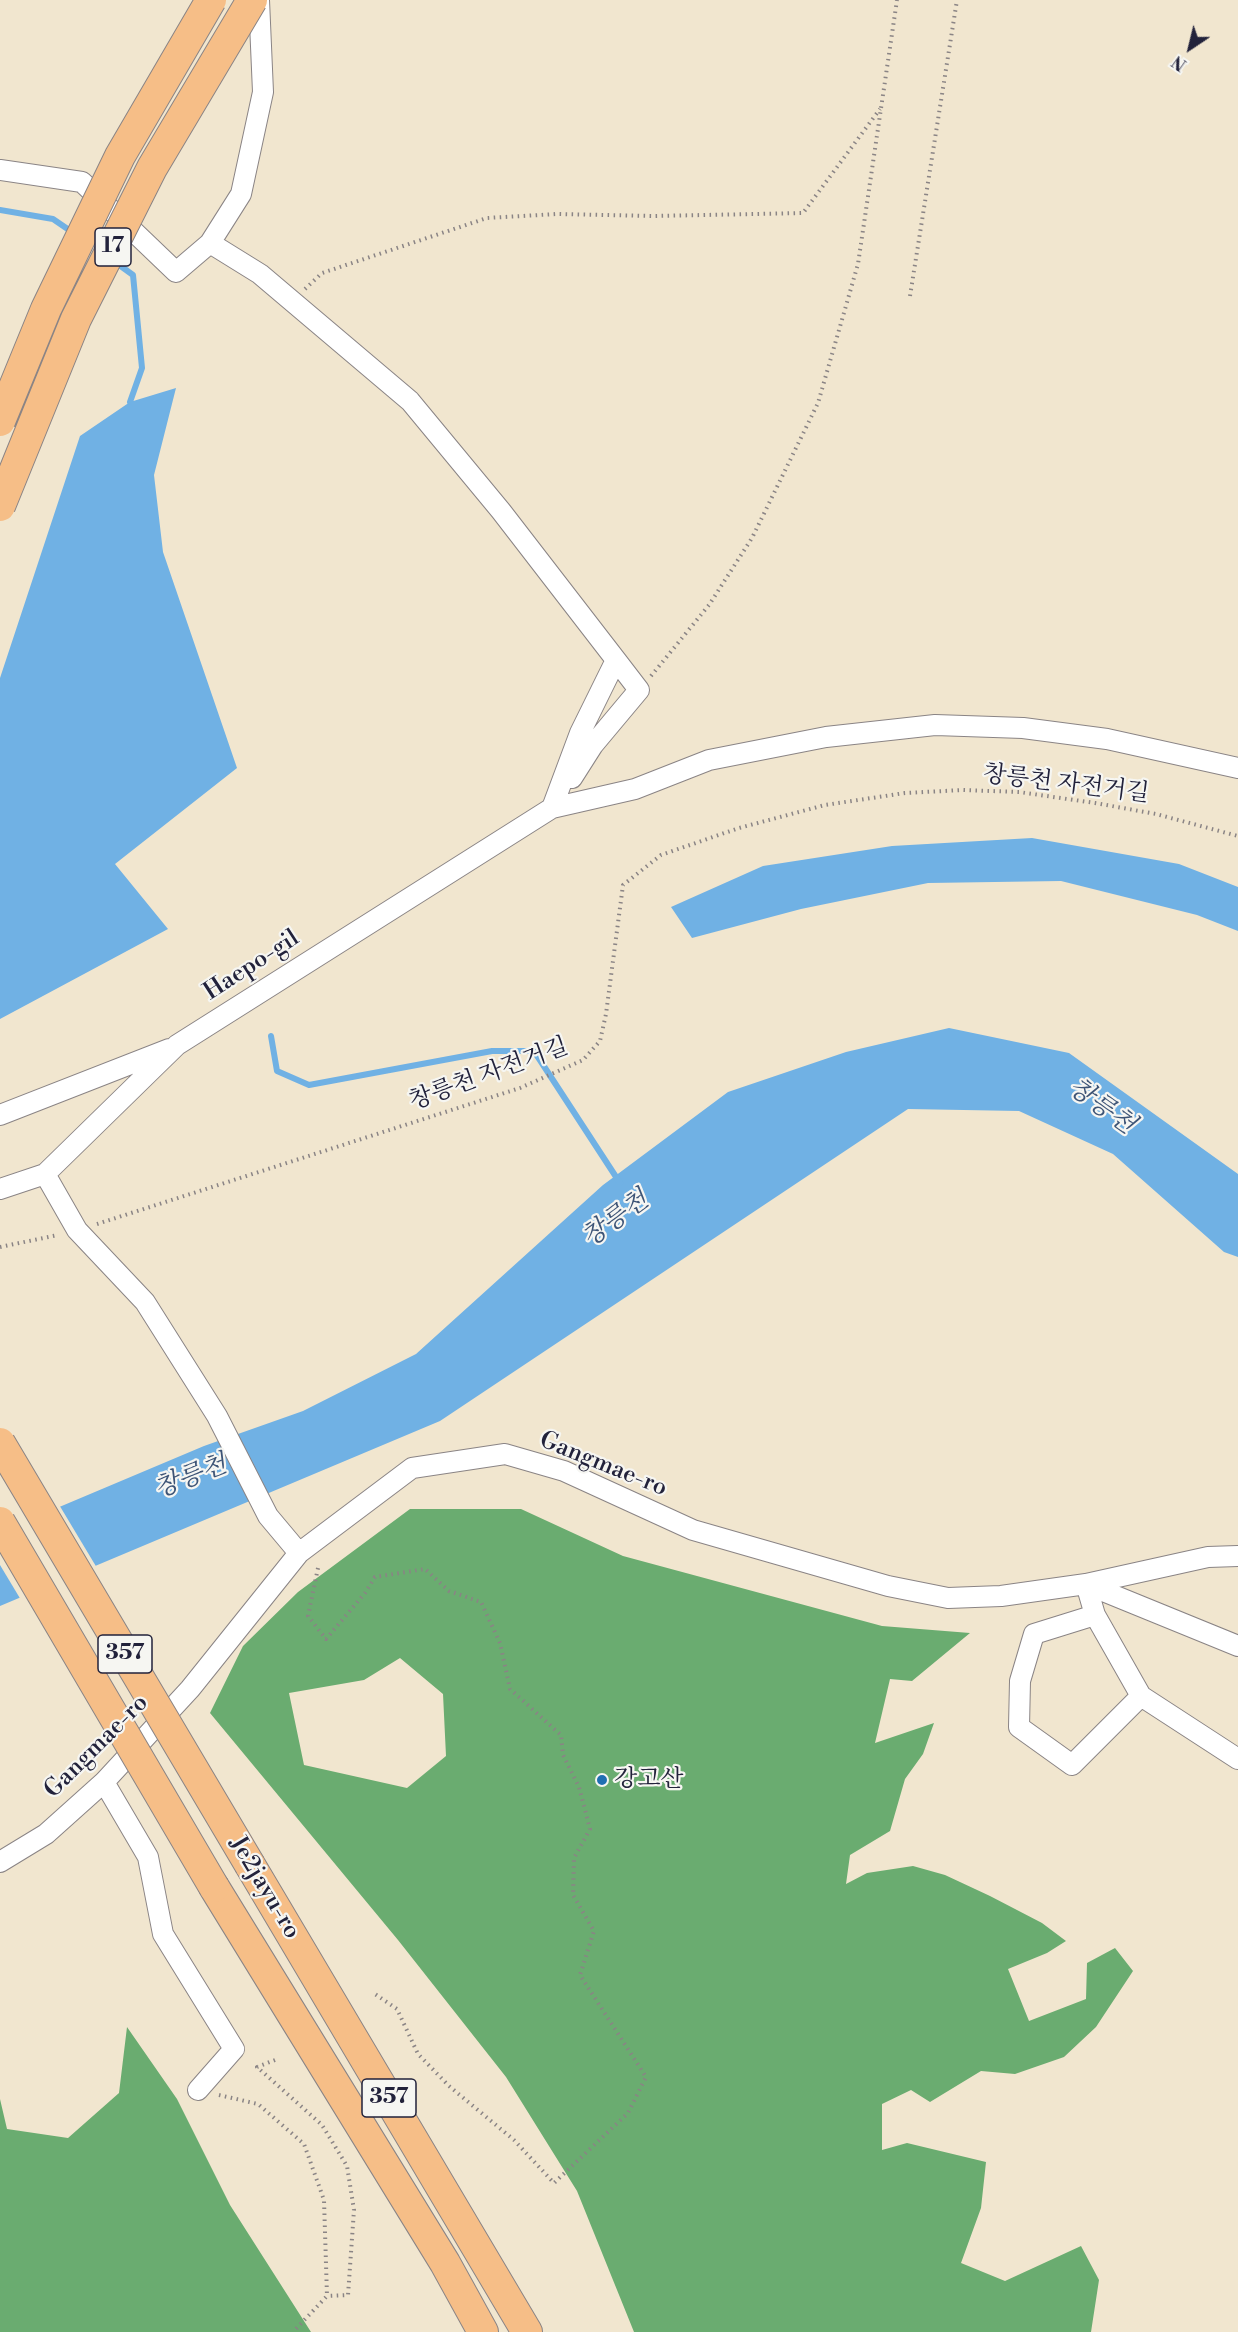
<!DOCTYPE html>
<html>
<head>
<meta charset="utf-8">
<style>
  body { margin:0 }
  #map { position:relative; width:1238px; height:2332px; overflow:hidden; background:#f1e6cf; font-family:"Libre Bodoni",serif }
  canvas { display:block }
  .north { position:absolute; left:1160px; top:18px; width:60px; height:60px; -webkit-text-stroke:4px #f6f6f2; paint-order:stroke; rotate:215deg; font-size:16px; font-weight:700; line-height:24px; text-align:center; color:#22223b }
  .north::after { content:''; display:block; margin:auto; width:21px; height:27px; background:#22223b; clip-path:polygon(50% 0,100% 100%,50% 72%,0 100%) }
</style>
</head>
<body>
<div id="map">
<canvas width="1238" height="2332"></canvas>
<div class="north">N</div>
</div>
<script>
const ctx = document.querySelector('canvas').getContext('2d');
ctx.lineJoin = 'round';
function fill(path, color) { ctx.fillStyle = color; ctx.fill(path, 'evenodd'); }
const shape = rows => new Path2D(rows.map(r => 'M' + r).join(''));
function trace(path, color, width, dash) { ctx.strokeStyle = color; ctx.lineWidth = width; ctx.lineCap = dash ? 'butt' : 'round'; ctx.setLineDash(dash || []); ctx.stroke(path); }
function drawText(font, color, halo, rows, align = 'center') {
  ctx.font = font + ' "Libre Bodoni","Noto Serif KR",serif'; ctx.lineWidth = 4.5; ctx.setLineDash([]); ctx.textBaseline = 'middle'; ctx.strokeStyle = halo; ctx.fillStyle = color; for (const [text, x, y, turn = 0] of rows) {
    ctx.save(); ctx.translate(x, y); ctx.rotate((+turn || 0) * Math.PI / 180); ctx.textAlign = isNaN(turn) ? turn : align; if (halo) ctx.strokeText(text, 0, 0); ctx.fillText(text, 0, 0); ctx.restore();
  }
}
const forest = shape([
  [410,1509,521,1509,623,1556,882,1626,970,1633,912,1681,890,1679,875,1743,934,1723,923,1754,905,1779,890,1831,850,1855,846,1884,867,1873,913,1866,945,1875,990,1896,1042,1923,1066,1941,1047,1953,1008,1969,1029,2021,1086,1999,1087,1963,1115,1948,1133,1971,1096,2027,1064,2057,1015,2074,981,2071,930,2102,911,2090,882,2104,882,2150,907,2143,986,2162,981,2208,961,2263,1005,2281,1081,2246,1099,2280,1091,2332,634,2332,577,2191,506,2077,398,1940,210,1713,243,1646,298,1592],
  [400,1658,443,1694,446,1756,407,1788,304,1765,289,1693,364,1680],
  [127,2027,177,2099,230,2205,311,2332,0,2332,0,2099,7,2129,68,2138,119,2093]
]);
const water = shape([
  [176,388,154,475,163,552,237,768,115,864,168,929,0,1019,0,678,80,436,130,402],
  [1032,838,1179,864,1238,887,1238,931,1197,915,1061,881,928,883,801,909,692,938,671,907,763,866,892,846],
  [949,1028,1069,1053,1238,1174,1238,1257,1224,1252,1113,1154,1019,1111,908,1109,440,1421,0,1606,0,1532,204,1446,303,1411,416,1354,603,1185,728,1092,846,1052]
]);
const pier = shape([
  [58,1503,97,1568,21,1600,0,1565,0,1529]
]);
const stream = shape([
  [0,210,53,219,72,232],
  [115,262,133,275,142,368,130,402],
  [271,1036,277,1071,309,1085,492,1051,534,1051,620,1183]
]);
const path = shape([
  [305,289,322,273,487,218,557,214,655,216,803,213,880,109],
  [910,296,957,0],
  [651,676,709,605,752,538,818,403,858,264,897,0],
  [97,1224,520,1088,583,1060,600,1041,606,1014,623,885,661,855,739,828,825,805,905,793,963,790,1019,792,1095,803,1156,814,1238,836],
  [0,1247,58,1235],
  [318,1568,308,1616,326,1639,365,1593,375,1577,425,1569,449,1591,481,1602,500,1643,510,1689,561,1735,563,1755,579,1787,590,1829,574,1858,573,1895,594,1931,580,1975,646,2077,628,2113,554,2183,514,2140,449,2086,418,2054,397,2009,372,1992],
  [275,2060,257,2067,322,2125,347,2166,354,2210,348,2295,327,2296],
  [219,2095,258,2104,304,2144,324,2200,327,2296,293,2332]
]);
const minor = shape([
  [0,170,82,182,176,272,210,243,260,274,410,401,501,511,616,660,580,733,552,808],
  [210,243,241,194,263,92,259,0],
  [572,778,593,745,639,690,616,660],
  [0,1115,169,1049],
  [45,1174,77,1230,145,1302,217,1416,268,1516,299,1553],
  [0,1189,45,1174,177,1045,552,808,635,789,709,760,826,737,935,725,1023,728,1107,739,1238,768],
  [1086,1584,1095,1615,1141,1696,1238,1759],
  [1086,1584,1238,1646],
  [1095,1615,1034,1634,1020,1681,1019,1727,1072,1765,1141,1696],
  [104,1782,148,1857,163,1934,234,2049,198,2090],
  [0,1862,46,1834,104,1782,190,1689,299,1553,412,1468,505,1454,564,1471,693,1530,888,1586,948,1598,1001,1596,1086,1584,1208,1557,1238,1556]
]);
const highway = shape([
  [250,1865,527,2332],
  [214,1887,445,2263,483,2332]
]);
const highwayBridge = shape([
  [0,421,46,309,120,156,211,0],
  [0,506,76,319,152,168,252,0],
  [0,1443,250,1865],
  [0,1522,214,1887]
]);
const markers = [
  [602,1780,6,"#1f6fb2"]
];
const shields = [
  [113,247,36],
  [125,1654,54],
  [389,2098,54]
];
const shieldNames = [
  ["17",113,247],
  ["357",125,1654],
  ["357",389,2098]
];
const streetNames = [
  ["창릉천 자전거길",1066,785,7],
  ["Haepo-gil",252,966,-33],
  ["창릉천 자전거길",489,1075,-20],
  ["Gangmae-ro",603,1465,22],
  ["Gangmae-ro",97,1747,-45],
  ["Je2jayu-ro",264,1888,59]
];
const poiNames = [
  ["강고산",614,1780]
];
const waterNames = [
  ["창릉천",1101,1107,36],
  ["창릉천",616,1220,-36],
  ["창릉천",191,1478,-21]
];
fill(forest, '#6aac70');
fill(water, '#70b1e4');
fill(pier, '#f1e6cf');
trace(stream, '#70b1e4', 6);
trace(minor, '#8a8485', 22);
trace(highway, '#8a8485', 32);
trace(path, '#8a8485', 4, [1.5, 4.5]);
trace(minor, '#fff', 20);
trace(highway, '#f6be87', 30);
trace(highwayBridge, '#8a8485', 32, []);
trace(highwayBridge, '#f6be87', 30);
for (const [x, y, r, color] of markers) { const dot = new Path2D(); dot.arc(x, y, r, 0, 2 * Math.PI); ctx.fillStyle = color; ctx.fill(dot); trace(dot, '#f6f6f2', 2); }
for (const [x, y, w] of shields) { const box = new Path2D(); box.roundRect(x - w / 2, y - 19, w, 38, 4.5); ctx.fillStyle = '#f6f6f2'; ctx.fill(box); trace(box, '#22223b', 1.5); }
drawText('bold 22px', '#22223b', null, shieldNames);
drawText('24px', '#22223b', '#f6f6f2', streetNames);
drawText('24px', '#22223b', '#f6f6f2', poiNames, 'left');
drawText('italic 26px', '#3d5476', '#f6f6f2', waterNames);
</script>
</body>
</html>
